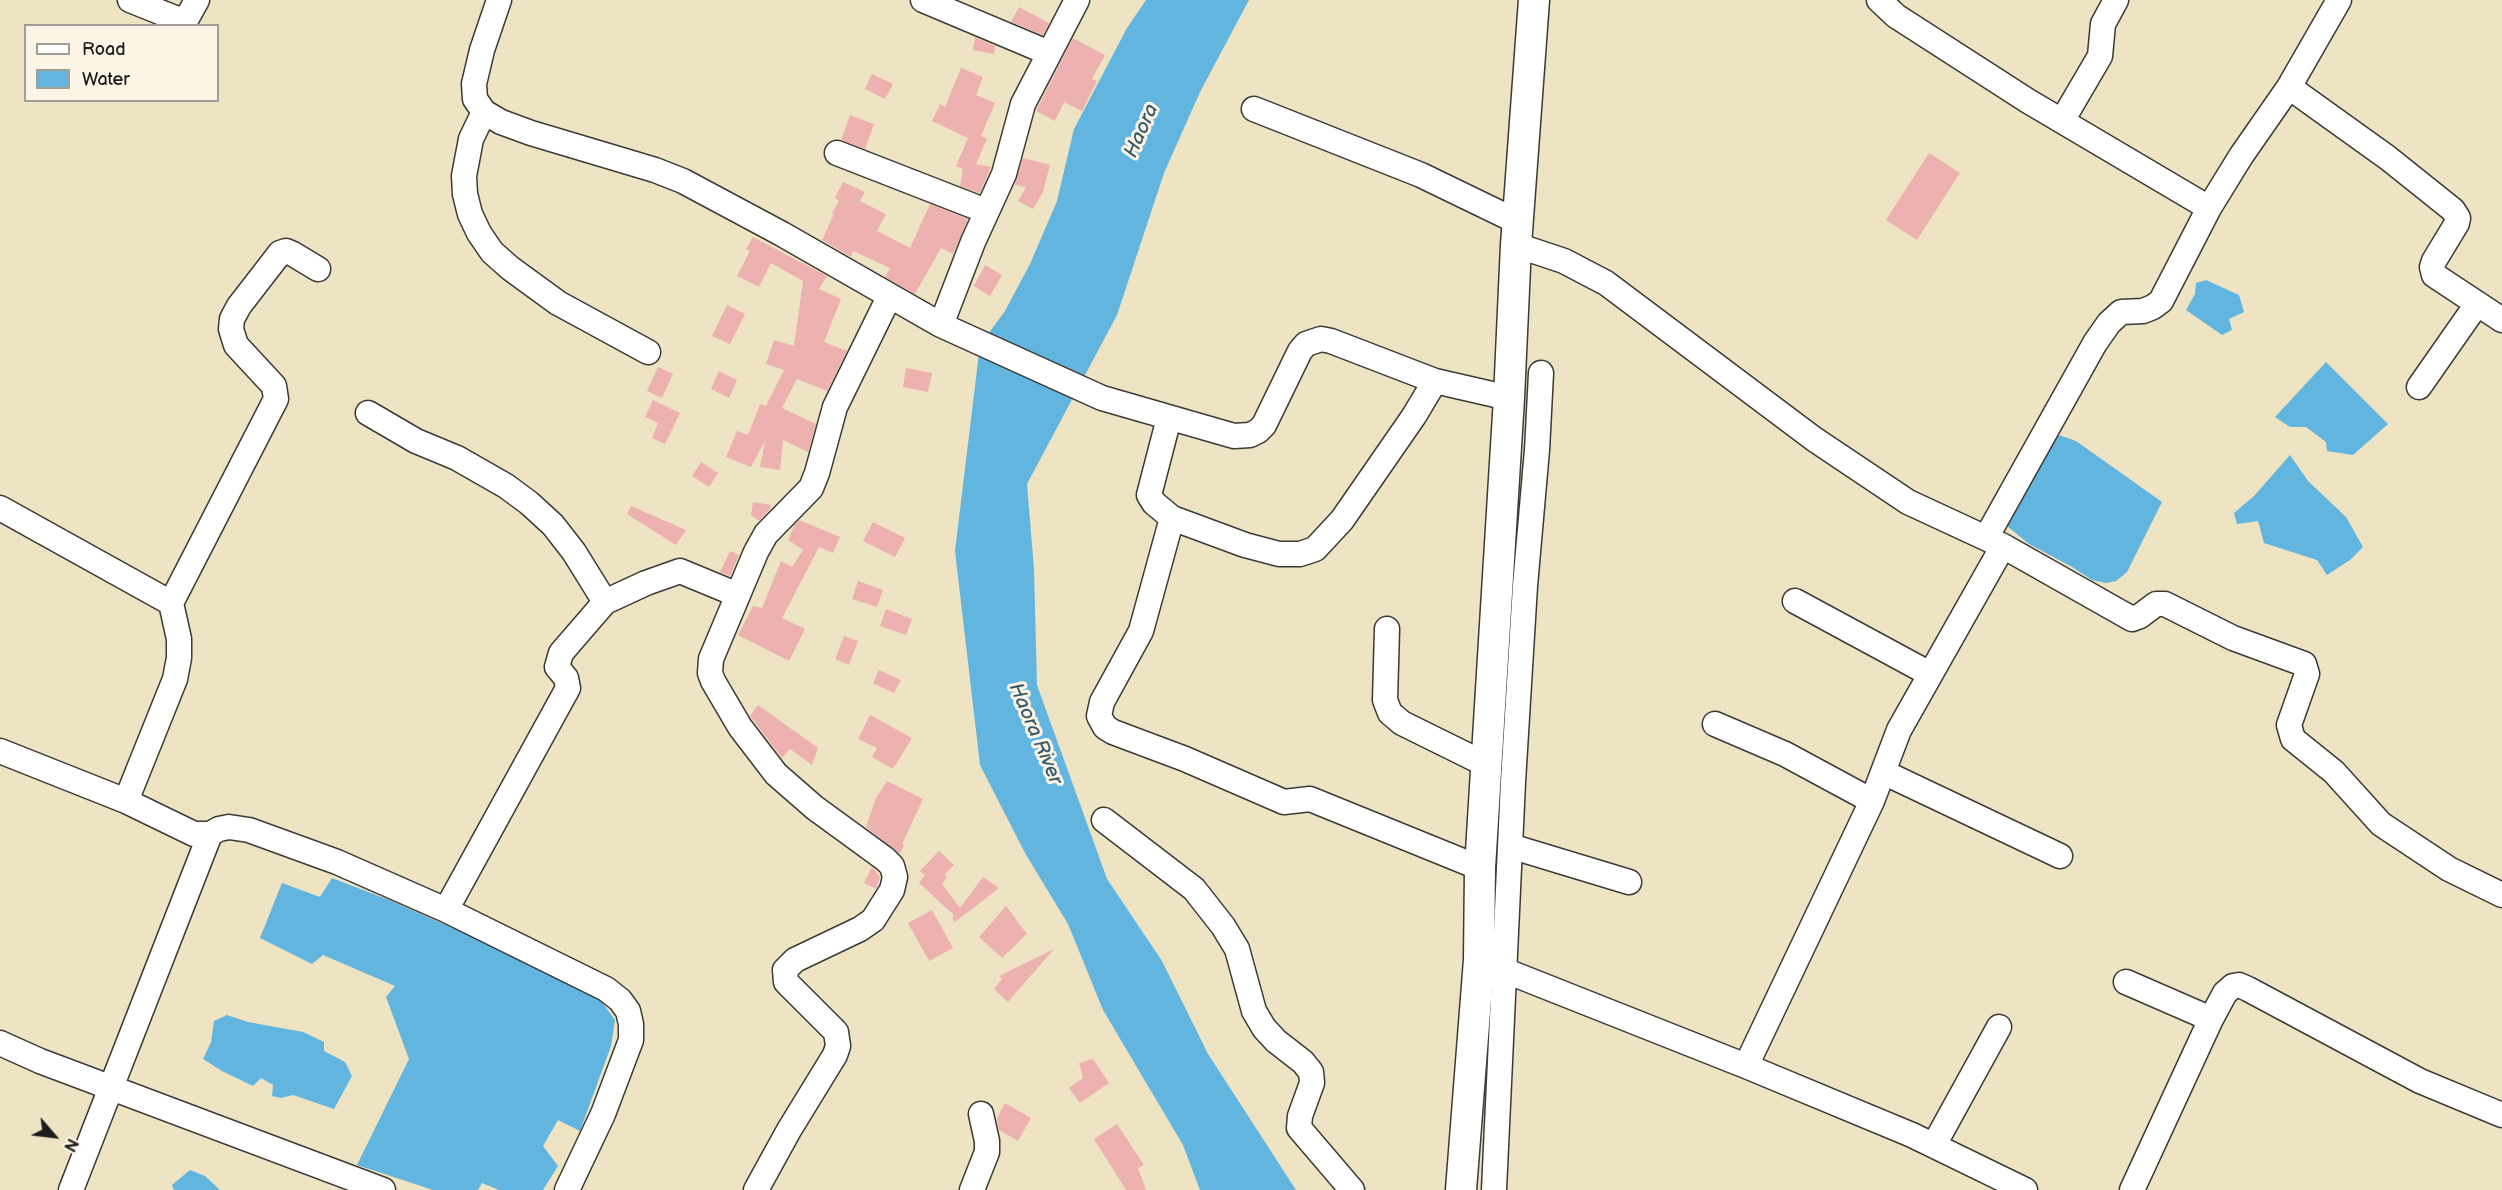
<!DOCTYPE html>
<html>
<head>
<meta charset="utf-8">
<style>
  body { margin:0 }
  #map { position:relative; width:2502px; height:1190px; overflow:hidden; background:#eee3c3; font-family:"Balsamiq Sans",sans-serif }
  canvas { display:block }
  .legend { position:absolute; left:24px; top:24px; width:195px; height:78px; box-sizing:border-box; background:#fcf5e5; border:2px solid #a29e95; margin:0; padding:8px 10px; list-style:none; font-size:18px; color:#1c1c1c }
  .legend li { display:flex; align-items:center; gap:12px; height:30px }
  .legend b { width:30px; border:2px solid #a29e95 }
  .north { position:absolute; left:24px; top:1106px; width:60px; height:60px; -webkit-text-stroke:4px #fcf5e5; paint-order:stroke; rotate:118deg; font-size:16px; font-weight:700; line-height:24px; text-align:center; color:#1c1c1c }
  .north::after { content:''; display:block; margin:auto; width:21px; height:27px; background:#1c1c1c; clip-path:polygon(50% 0,100% 100%,50% 72%,0 100%) }
</style>
</head>
<body>
<div id="map">
<canvas width="2502" height="1190"></canvas>
<ul class="legend">
<li><b style="height:8px;background:#fff"></b>Road</li>
<li><b style="height:16px;background:#62b5de"></b>Water</li>
</ul>
<div class="north">N</div>
</div>
<script>
const ctx = document.querySelector('canvas').getContext('2d');
ctx.lineJoin = 'round';
function fill(path, color) { ctx.fillStyle = color; ctx.fill(path, 'evenodd'); }
const shape = rows => new Path2D(rows.map(r => 'M' + r).join(''));
function trace(path, color, width, dash) { ctx.strokeStyle = color; ctx.lineWidth = width; ctx.lineCap = dash ? 'butt' : 'round'; ctx.setLineDash(dash || []); ctx.stroke(path); }
function drawText(font, color, halo, rows, align = 'center') {
  ctx.font = font + ' "Balsamiq Sans",sans-serif'; ctx.lineWidth = 6; ctx.setLineDash([]); ctx.textBaseline = 'middle'; ctx.strokeStyle = halo; ctx.fillStyle = color; for (const [text, x, y, turn = 0] of rows) {
    ctx.save(); ctx.translate(x, y); ctx.rotate((+turn || 0) * Math.PI / 180); ctx.textAlign = isNaN(turn) ? turn : align; if (halo) ctx.strokeText(text, 0, 0); ctx.fillText(text, 0, 0); ctx.restore();
  }
}
const water = shape([
  [1146,0,1249,0,1200,92,1164,173,1117,315,1027,484,1034,570,1037,685,1107,879,1162,961,1208,1054,1296,1190,1200,1190,1183,1145,1103,1010,1068,924,1025,853,980,765,955,551,980,345,1005,311,1030,264,1057,201,1074,129,1127,28],
  [2206,280,2239,295,2244,312,2229,319,2232,330,2222,335,2186,310,2195,294,2196,283],
  [2326,362,2388,424,2353,455,2327,451,2326,442,2306,427,2290,427,2275,417],
  [2059,435,2076,441,2162,502,2127,572,2116,581,2106,583,2092,580,2072,567,2029,544,2007,526,2007,521,2051,442],
  [2290,455,2308,481,2346,517,2363,547,2350,560,2327,575,2317,560,2264,543,2258,521,2237,524,2234,513,2254,496],
  [332,878,389,900,532,963,599,998,615,1020,611,1046,580,1131,558,1120,543,1146,558,1166,543,1190,499,1190,482,1183,478,1190,433,1190,357,1165,409,1059,386,997,395,986,323,955,312,964,260,938,282,883,320,897],
  [227,1015,248,1022,303,1032,324,1042,324,1051,345,1062,352,1076,334,1109,293,1095,281,1098,272,1096,273,1085,261,1078,253,1086,222,1071,203,1059,211,1042,214,1021],
  [190,1170,205,1176,220,1190,174,1190,172,1185]
]);
const building = shape([
  [1019,7,1049,23,1043,35,1011,22],
  [975,37,995,46,994,54,973,50],
  [1073,38,1105,55,1092,79,1097,81,1082,111,1064,102,1055,121,1036,111],
  [961,68,983,77,976,95,995,103,981,136,987,139,976,164,991,167,980,193,960,186,963,169,956,166,968,138,932,121,940,104,945,107],
  [872,74,893,84,885,99,865,89],
  [850,115,874,124,865,149,841,140],
  [1929,153,1960,173,1917,240,1886,220],
  [1023,158,1050,165,1043,192,1033,209,1018,201,1026,187,1015,185],
  [843,182,865,192,860,201,886,214,877,231,910,248,930,204,968,219,953,254,941,248,915,294,885,277,890,268,853,251,851,257,822,240,834,214,832,213,839,201,835,198],
  [753,237,827,276,819,289,841,299,824,342,847,351,827,391,797,379,782,408,816,424,808,452,783,440,780,470,760,467,765,441,751,467,726,457,737,431,748,435,760,404,766,406,784,370,766,364,774,340,794,346,803,281,771,263,759,287,737,276,750,251,746,249],
  [985,265,1002,275,990,296,974,286],
  [727,305,745,314,730,344,712,336],
  [658,367,673,374,662,398,647,391],
  [906,368,932,373,928,392,903,387],
  [719,371,737,380,729,398,711,389],
  [653,400,680,413,665,444,652,438,658,423,645,417],
  [701,462,718,473,709,487,692,476],
  [753,502,771,505,770,509,759,521,751,515],
  [631,506,686,530,676,545,627,514],
  [799,520,840,537,833,553,819,547,782,618,805,629,789,661,738,635,753,606,762,608,781,561,792,567,803,550,788,540,794,526],
  [873,522,905,538,895,557,863,541],
  [730,551,739,555,730,576,720,572],
  [858,581,883,590,877,607,852,599],
  [886,609,912,619,906,635,880,626],
  [844,636,858,641,849,665,835,659],
  [879,670,901,680,894,693,873,683],
  [758,705,818,748,812,765,790,749,782,758,750,716],
  [870,715,912,738,893,769,872,757,877,748,858,739],
  [887,781,923,799,902,844,904,845,900,854,866,827,876,798],
  [939,851,954,865,944,875,947,877,942,884,960,908,983,877,999,888,955,922,952,918,954,915,919,883,925,875,920,871],
  [872,867,880,877,876,889,864,883],
  [1006,906,1027,934,1002,958,979,937],
  [932,910,953,948,929,961,908,923],
  [1054,949,1008,1002,994,989,1002,979,999,976],
  [1093,1059,1109,1083,1080,1103,1069,1088,1083,1078,1079,1063],
  [1005,1103,1031,1118,1018,1141,999,1130,997,1118],
  [1117,1124,1144,1165,1138,1168,1146,1190,1126,1190,1094,1139]
]);
const minor = shape([
  [130,0,180,20,187,18,197,0],
  [499,0,482,50,474,84,475,99,484,112,501,122,531,133,655,170,683,181,782,234,941,325,1102,398,1234,436,1250,435,1258,431,1264,425,1300,351,1306,344,1321,339,1331,341,1435,381,1509,398],
  [923,0,1049,53],
  [1879,0,1896,16,2028,101,2209,208],
  [2289,87,2388,158,2453,210,2458,218,2457,223,2434,261,2432,267,2434,275,2502,320],
  [1254,109,1421,175,1518,222],
  [484,112,471,139,464,176,465,194,470,214,479,233,492,252,510,268,558,303,648,352],
  [2062,121,2100,56,2103,24,2116,0],
  [837,153,986,211],
  [1516,245,1564,261,1606,283,1814,439,1908,502,2003,546,2132,619,2140,616,2156,604,2165,604,2233,638,2304,664,2307,674,2289,725,2293,739,2334,772,2381,824,2449,869,2502,895],
  [941,325,973,242,1004,174,1023,104,1077,0],
  [1435,381,1414,416,1342,520,1315,549,1300,554,1279,554,1245,545,1172,518,1141,631,1102,702,1099,716,1105,727,1113,732,1185,759,1284,802,1310,799,1480,868],
  [2419,387,2477,304],
  [368,413,416,441,457,458,506,486,529,503,553,525,574,552,605,602],
  [1169,418,1149,495,1154,503,1172,518],
  [0,508,171,603],
  [1986,538,2095,343,2109,323,2121,312,2143,311,2153,307,2161,301,2209,208,2241,156,2289,87,2339,0],
  [1795,601,1930,674],
  [1387,629,1385,700,1390,713,1402,723,1487,765],
  [1715,724,1785,754,1872,801],
  [0,751,126,801,194,834,210,834,219,829,229,827,249,830,337,862,446,910,606,989,620,1000,628,1011,631,1024,631,1040,603,1114,567,1190],
  [1883,772,2060,856],
  [126,801,175,679,179,658,179,639,171,603,276,399,274,386,236,345,231,329,232,319,239,306,280,253,286,251,293,254,318,269],
  [1104,820,1194,889,1223,926,1237,949,1254,1011,1264,1028,1276,1041,1303,1062,1311,1072,1312,1083,1300,1116,1299,1128,1352,1190],
  [1510,846,1629,882],
  [446,910,568,688,566,678,557,667,561,653,605,602,646,583,680,571,738,595],
  [1491,965,1746,1066,1912,1135,2025,1190],
  [2126,982,2211,1019],
  [0,1043,40,1061,383,1190],
  [1746,1066,1872,801,1899,730,2003,546],
  [1934,1145,1999,1027],
  [71,1190,210,834],
  [756,1190,789,1130,835,1055,838,1046,836,1032,786,982,785,970,795,960,860,929,873,920,892,890,895,877,892,866,885,859,815,808,776,774,740,727,713,681,710,673,711,659,756,552,766,534,811,488,817,473,835,407,889,297],
  [972,1190,987,1152,987,1141,981,1114],
  [1494,1190,1513,782,1525,586,1537,450,1541,373],
  [2132,1190,2211,1019,2225,993,2233,986,2239,985,2248,989,2420,1081,2502,1115]
]);
const major = shape([
  [1461,1190,1479,960,1480,868,1509,398,1516,245,1534,0]
]);
const waterNames = [
  ["Haora",1142,131,-66],
  ["Haora River",1035,734,67]
];
fill(water, '#62b5de');
fill(building, '#edb2b0');
trace(minor, '#3c3a35', 27);
trace(major, '#3c3a35', 33);
trace(minor, '#fff', 24);
trace(major, '#fff', 30);
drawText('italic 20px', '#38596a', '#fcf5e5', waterNames);
</script>
</body>
</html>
